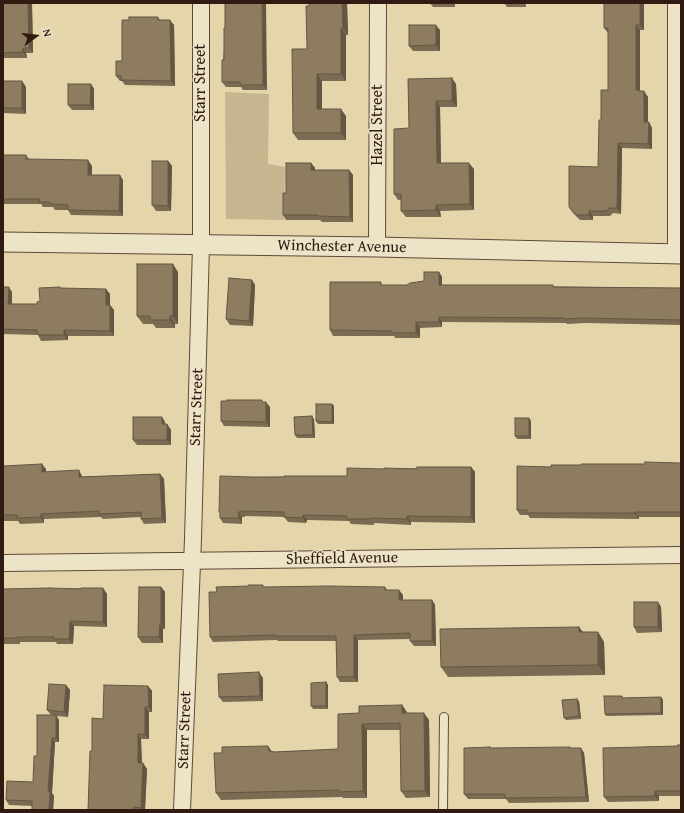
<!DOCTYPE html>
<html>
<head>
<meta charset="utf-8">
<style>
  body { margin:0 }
  #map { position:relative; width:684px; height:813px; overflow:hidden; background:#e4d6aa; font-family:"Gentium Book Plus",serif }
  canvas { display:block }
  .frame { position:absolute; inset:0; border:4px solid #311a12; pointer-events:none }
  .north { position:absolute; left:16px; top:16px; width:40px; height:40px; -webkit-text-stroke:3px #ede4c8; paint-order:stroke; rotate:75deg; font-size:11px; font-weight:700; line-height:16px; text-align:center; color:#311a12 }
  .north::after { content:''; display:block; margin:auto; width:14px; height:18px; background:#311a12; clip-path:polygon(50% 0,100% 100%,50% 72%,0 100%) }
</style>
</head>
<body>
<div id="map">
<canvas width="684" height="813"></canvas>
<div class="frame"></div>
<div class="north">N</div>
</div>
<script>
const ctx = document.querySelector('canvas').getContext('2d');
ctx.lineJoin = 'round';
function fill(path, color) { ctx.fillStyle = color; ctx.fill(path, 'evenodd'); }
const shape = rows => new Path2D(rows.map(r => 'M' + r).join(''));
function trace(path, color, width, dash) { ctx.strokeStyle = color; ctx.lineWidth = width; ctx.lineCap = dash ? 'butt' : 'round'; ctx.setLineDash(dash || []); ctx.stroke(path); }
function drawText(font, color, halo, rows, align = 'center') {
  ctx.font = font + ' "Gentium Book Plus",serif'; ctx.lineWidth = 3; ctx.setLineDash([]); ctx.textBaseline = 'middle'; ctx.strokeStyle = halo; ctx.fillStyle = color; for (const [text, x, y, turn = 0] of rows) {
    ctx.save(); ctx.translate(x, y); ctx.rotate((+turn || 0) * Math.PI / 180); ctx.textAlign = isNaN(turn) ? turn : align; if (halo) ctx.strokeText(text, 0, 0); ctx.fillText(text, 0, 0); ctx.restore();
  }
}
const green = shape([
  [225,92,269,94,268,164,285,167,284,220,226,219]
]);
const service = shape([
  [443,810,444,717]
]);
const minor = shape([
  [377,247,378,3],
  [676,254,676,3],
  [3,563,681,555],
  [182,810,193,539,201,245,201,3]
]);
const tertiary = shape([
  [3,242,377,247,681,254]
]);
const wall = shape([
  [3,3,32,3,33,53,26,53,27,58,3,58],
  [309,3,347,3,348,35,346,35,346,81,322,81,322,109,346,116,346,140,298,140,293,133,307,49],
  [430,3,455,3,455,7,433,7],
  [504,3,525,3,526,7,507,7],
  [644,3,644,30,640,30,640,91,648,97,648,122,649,122,652,128,652,149,622,148,621,214,613,213,610,216,593,216,593,220,580,220,573,213,569,207,598,167,601,120,608,90,608,33,604,28],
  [158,17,160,20,174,25,175,86,125,85,122,81,120,81,116,76,122,61,129,20],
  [225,28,267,90,243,90,241,87,226,87,222,82],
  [440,30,440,51,413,51,409,46],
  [408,79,456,84,457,107,440,107,441,163,474,169,474,210,440,211,441,217,406,217,401,211,401,200,398,200,394,194,409,128],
  [3,81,22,81,26,87,26,114,3,113],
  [91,84,94,89,94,110,72,110,68,105],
  [3,155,26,155,29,159,92,166,92,175,123,180,123,216,71,215,68,210,55,210,53,207,43,207,41,204,3,204],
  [168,161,172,166,171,211,156,211,152,205],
  [311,163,315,168,315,170,349,170,353,175,353,222,322,222,320,220,286,220,283,215,286,193],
  [178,272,178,324,175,324,175,328,156,328,153,324,143,324,137,316],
  [439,272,442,277,442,285,681,288,681,325,586,323,567,324,566,323,442,322,442,327,420,328,420,338,395,338,394,336,333,336,330,330,383,285,407,285,424,281],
  [252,280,255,285,253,326,230,325,226,319],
  [3,287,12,292,12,304,37,304,60,287,61,288,110,294,110,305,114,310,114,336,68,336,68,340,41,341,38,335,3,334],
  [264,402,270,407,270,427,224,426,221,421],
  [332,404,334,406,334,424,318,424,316,421],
  [162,417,165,422,165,424,167,424,171,430,171,445,137,445,133,440],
  [529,418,531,421,531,439,517,439,515,436],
  [314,419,315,438,297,438,295,435],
  [681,463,681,517,639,517,639,519,530,518,528,515,520,515,517,510,551,467],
  [3,466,46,469,46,472,82,476,82,477,160,474,164,479,166,523,144,524,141,519,141,517,103,519,101,517,44,519,44,523,20,524,18,521,3,521],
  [471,467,475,472,475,523,411,522,411,525,374,523,374,525,351,524,349,521,307,520,306,523,288,522,284,517,245,516,245,517,242,517,242,524,223,523,220,518,220,513,219,512,253,477,347,476,384,469],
  [161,587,165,592,165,629,163,629,163,643,142,643,138,637],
  [264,587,385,587,387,590,399,590,403,595,403,600,432,600,435,605,436,646,414,646,410,641,410,639,358,640,358,682,340,682,337,677,336,641,278,641,277,640,213,642,210,637,217,592],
  [103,588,107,594,107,627,74,626,73,644,57,644,56,642,20,642,20,644,3,644,3,589],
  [658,602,661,607,662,632,637,633,634,627],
  [579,627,583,632,598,632,604,642,605,675,448,677,441,667],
  [263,678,263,701,223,702,219,697],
  [326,682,328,685,328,709,313,709,311,706],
  [66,685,70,690,68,717,56,716,59,720,59,742,55,742,52,793,54,796,53,810,33,810,32,809,32,806,9,805,6,800,33,782,37,756,51,715,47,710],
  [148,686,152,691,152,712,149,712,149,739,141,739,142,763,143,763,147,769,145,810,88,810,92,751,103,719],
  [622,696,623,698,661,697,663,700,663,715,606,716,605,714],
  [579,701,581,719,566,720,564,718],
  [402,705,407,713,429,720,430,797,406,798,401,791,400,730,367,730,367,798,343,798,342,797,221,800,216,793,272,752,338,749,359,713],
  [681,745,681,796,659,796,659,801,608,802,604,797,678,746],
  [491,748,581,748,584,753,589,802,509,803,506,799,468,799,464,794]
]);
const shadedWall = shape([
  [28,3,32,3,33,53,29,48],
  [262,3,266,3,267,90,263,85],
  [342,3,347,3,348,35,343,28],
  [523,3,525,3,526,7],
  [640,3,644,3,644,30,640,25],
  [170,20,174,25,175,86,171,81],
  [436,25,440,30,440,51,436,45],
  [636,25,640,30,640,92,636,90],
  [341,28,346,35,346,81,341,74],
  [23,48,26,53,27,58,23,52],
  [317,74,322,81,322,116,317,109],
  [452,78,456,84,457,107,452,101],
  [22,81,26,87,26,114,22,108],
  [91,84,94,89,94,110,90,105],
  [644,91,648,97,648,127,644,122],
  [436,101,440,107,441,170,437,163],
  [341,109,346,116,346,140,341,133],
  [649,122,652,128,652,149,648,144],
  [618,143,622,148,621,214,617,208],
  [88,160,92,166,92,180,88,175],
  [168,161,172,166,171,211,168,206],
  [311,163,315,168,315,175,311,170],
  [469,163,474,169,474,210,470,204],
  [349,170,353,175,353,222,350,217],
  [120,175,123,180,123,216,119,211],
  [436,205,440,211,441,217,436,210],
  [589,211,593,216,593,220,589,215],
  [173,264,178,272,178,324,173,316],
  [439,272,442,277,442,290,439,285],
  [252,280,255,285,253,326,249,321],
  [9,287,12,292,12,309,8,304],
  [106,289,110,294,110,310,106,305],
  [110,305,114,310,114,336,110,331],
  [170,316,175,324,175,328,170,320],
  [439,317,442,322,442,327,439,322],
  [416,322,420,328,420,338,416,333],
  [64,330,68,336,68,340,64,335],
  [266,402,270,407,270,427,266,422],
  [332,404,334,406,334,424,332,422],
  [312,416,314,419,315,438,313,435],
  [162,417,165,422,165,429,162,424],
  [529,418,531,421,531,439,529,436],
  [167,424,171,430,171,445,167,440],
  [42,464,46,469,46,477,42,472],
  [471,467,475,472,475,523,471,517],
  [79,470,82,476,83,483,79,477],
  [160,474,164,479,166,523,162,518],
  [238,512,242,517,242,524,239,518],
  [635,512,639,517,639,519,635,513],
  [41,514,44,519,44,523,41,517],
  [303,515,307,520,306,523,303,518],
  [407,516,411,522,411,525,407,519],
  [161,587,165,592,165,629,161,623],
  [103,588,107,594,107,627,103,622],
  [399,590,403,595,403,605,399,600],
  [432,600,435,605,436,646,432,641],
  [658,602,661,607,662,632,658,627],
  [70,621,74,626,73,644,69,639],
  [160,623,163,629,163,643,159,637],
  [579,627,586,637,579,632],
  [598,632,604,642,605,675,598,665],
  [354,635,358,640,358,682,354,677],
  [259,672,263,678,263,701,260,696],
  [326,682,328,685,328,709,326,706],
  [66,685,70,690,68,717,64,712],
  [148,686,152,691,152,712,149,707],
  [661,697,663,700,663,715,661,713],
  [577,699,579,701,581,719,579,716],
  [402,705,407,712,407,720,402,713],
  [145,707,149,712,149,739,145,734],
  [424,713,429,720,430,797,425,791],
  [56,715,59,720,59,742,56,738],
  [362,724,367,730,367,798,363,791],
  [138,734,141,739,142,768,138,763],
  [52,738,55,742,52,793,54,796,53,810,49,810,48,791],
  [268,746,273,753,269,751],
  [581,748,584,753,589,802,586,797],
  [143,763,147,769,145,810,143,810,141,808],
  [655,791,659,796,659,801,655,796]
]);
const building = shape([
  [3,3,28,3,29,48,23,48,23,52,3,53,3,3],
  [225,3,262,3,263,85,240,85,240,82,222,82,222,60,224,60,224,28,225,28,225,3],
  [309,3,342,3,343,28,341,28,341,74,317,74,317,109,341,109,341,133,293,133,292,49,307,49,306,6,309,6,309,3],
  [604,3,640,3,640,25,636,25,636,90,638,90,639,91,644,91,644,122,649,122,648,144,618,143,617,208,609,208,606,211,589,211,589,215,576,215,569,207,569,166,598,167,599,120,601,120,601,90,608,90,608,28,604,28,604,3],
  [129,17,158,17,158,20,170,20,171,81,121,80,121,76,116,76,116,61,122,61,122,20,129,20,129,17],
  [409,25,436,25,436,45,409,46,409,25],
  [452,78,452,101,436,101,437,163,469,163,470,204,436,205,436,210,401,211,401,194,394,194,394,129,409,128,408,79,452,78],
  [3,81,22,81,22,108,3,108,3,81],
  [68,84,91,84,90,105,68,105,68,84],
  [3,155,26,155,26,159,88,160,88,175,120,175,119,211,68,210,68,205,51,204,49,202,39,202,40,199,3,199,3,155],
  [152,161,168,161,168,206,152,205,152,161],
  [286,163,311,163,311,170,349,170,350,217,318,216,318,215,283,215,283,193,286,193,286,163],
  [137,264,173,264,173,316,170,316,170,320,150,320,150,316,137,316,137,264],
  [424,272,439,272,439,285,553,285,553,287,681,288,681,320,582,318,564,319,564,318,439,317,439,322,416,322,416,333,392,333,392,331,330,330,330,282,381,282,381,285,407,285,410,283,424,281,424,272],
  [229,278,252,280,249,321,226,319,229,278],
  [3,287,9,287,8,304,37,304,37,302,40,301,39,288,60,287,60,288,106,289,106,305,110,305,110,331,64,330,64,335,38,335,37,330,3,329,3,287],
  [227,400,262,400,262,402,266,402,266,422,221,421,221,401,227,401,227,400],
  [316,404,332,404,332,422,316,421,316,404],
  [312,416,313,435,295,435,294,417,312,416],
  [133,417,162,417,162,424,167,424,167,440,133,440,133,417],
  [515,418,529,418,529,436,515,436,515,418],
  [645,462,681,463,681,512,635,512,635,513,527,513,527,510,517,510,517,466,551,467,551,465,581,465,581,464,645,464,645,462],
  [42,464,42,472,79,470,79,477,160,474,162,518,141,519,141,512,99,514,99,511,41,514,41,517,17,518,17,515,3,515,3,466,42,464],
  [417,467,471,467,471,517,407,516,407,519,370,518,370,519,347,519,347,516,303,515,303,518,284,517,284,512,241,511,241,512,238,512,239,518,220,518,220,512,219,512,220,476,253,477,284,477,284,476,347,476,347,468,384,469,384,468,417,469,417,467],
  [249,585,263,585,263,587,329,586,385,587,385,590,399,590,399,600,432,600,432,641,410,641,410,633,354,635,354,677,337,677,336,636,275,636,275,635,210,637,209,592,217,592,216,587,249,586,249,585],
  [139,587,161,587,161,623,160,623,159,637,138,637,139,587],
  [49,588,81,589,81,588,103,588,103,622,70,621,69,639,53,639,54,637,17,637,17,638,3,638,3,589,49,588],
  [634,602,658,602,658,627,634,627,634,602],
  [579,627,579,632,598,632,598,665,441,667,440,629,579,627],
  [259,672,260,696,219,697,218,674,259,672],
  [326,682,326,706,311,706,311,683,326,682],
  [49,684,66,685,64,712,47,710,49,684],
  [104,685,148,686,149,707,145,707,145,734,138,734,138,763,143,763,141,808,134,807,133,810,88,810,90,751,92,751,92,718,103,719,104,685],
  [604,696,622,696,622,698,661,697,661,713,605,714,604,696],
  [577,699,579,716,564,718,562,700,577,699],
  [402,705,402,713,424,713,425,791,401,791,400,723,362,724,363,791,339,792,339,790,216,793,214,753,222,753,222,747,268,746,269,751,275,752,338,749,338,714,359,713,359,706,402,705],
  [37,715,56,715,56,738,52,738,48,791,50,791,49,810,33,810,33,809,32,809,32,801,6,800,7,781,33,782,34,756,37,756,37,715],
  [678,745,681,745,681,791,655,791,655,796,604,797,603,748,678,746,678,745],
  [490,747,490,748,570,747,570,748,581,748,586,797,505,798,505,794,464,794,464,748,490,747]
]);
const streetNames = [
  ["Starr Street",201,83,-90],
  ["Hazel Street",378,125,-90],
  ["Winchester Avenue",342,247,1],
  ["Starr Street",197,407,-88],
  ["Sheffield Avenue",342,559,-1],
  ["Starr Street",185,730,-88]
];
fill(green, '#c6b690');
trace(service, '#5e4938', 10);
trace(minor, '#5e4938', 18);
trace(tertiary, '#5e4938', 21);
trace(service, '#ede4c8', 8);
trace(minor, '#ede4c8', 16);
trace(tertiary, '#ede4c8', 19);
fill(wall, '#7a6b53');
fill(shadedWall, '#635744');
fill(building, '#8e7c61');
trace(building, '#635744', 1);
drawText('16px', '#311a12', '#ede4c8', streetNames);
</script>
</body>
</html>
